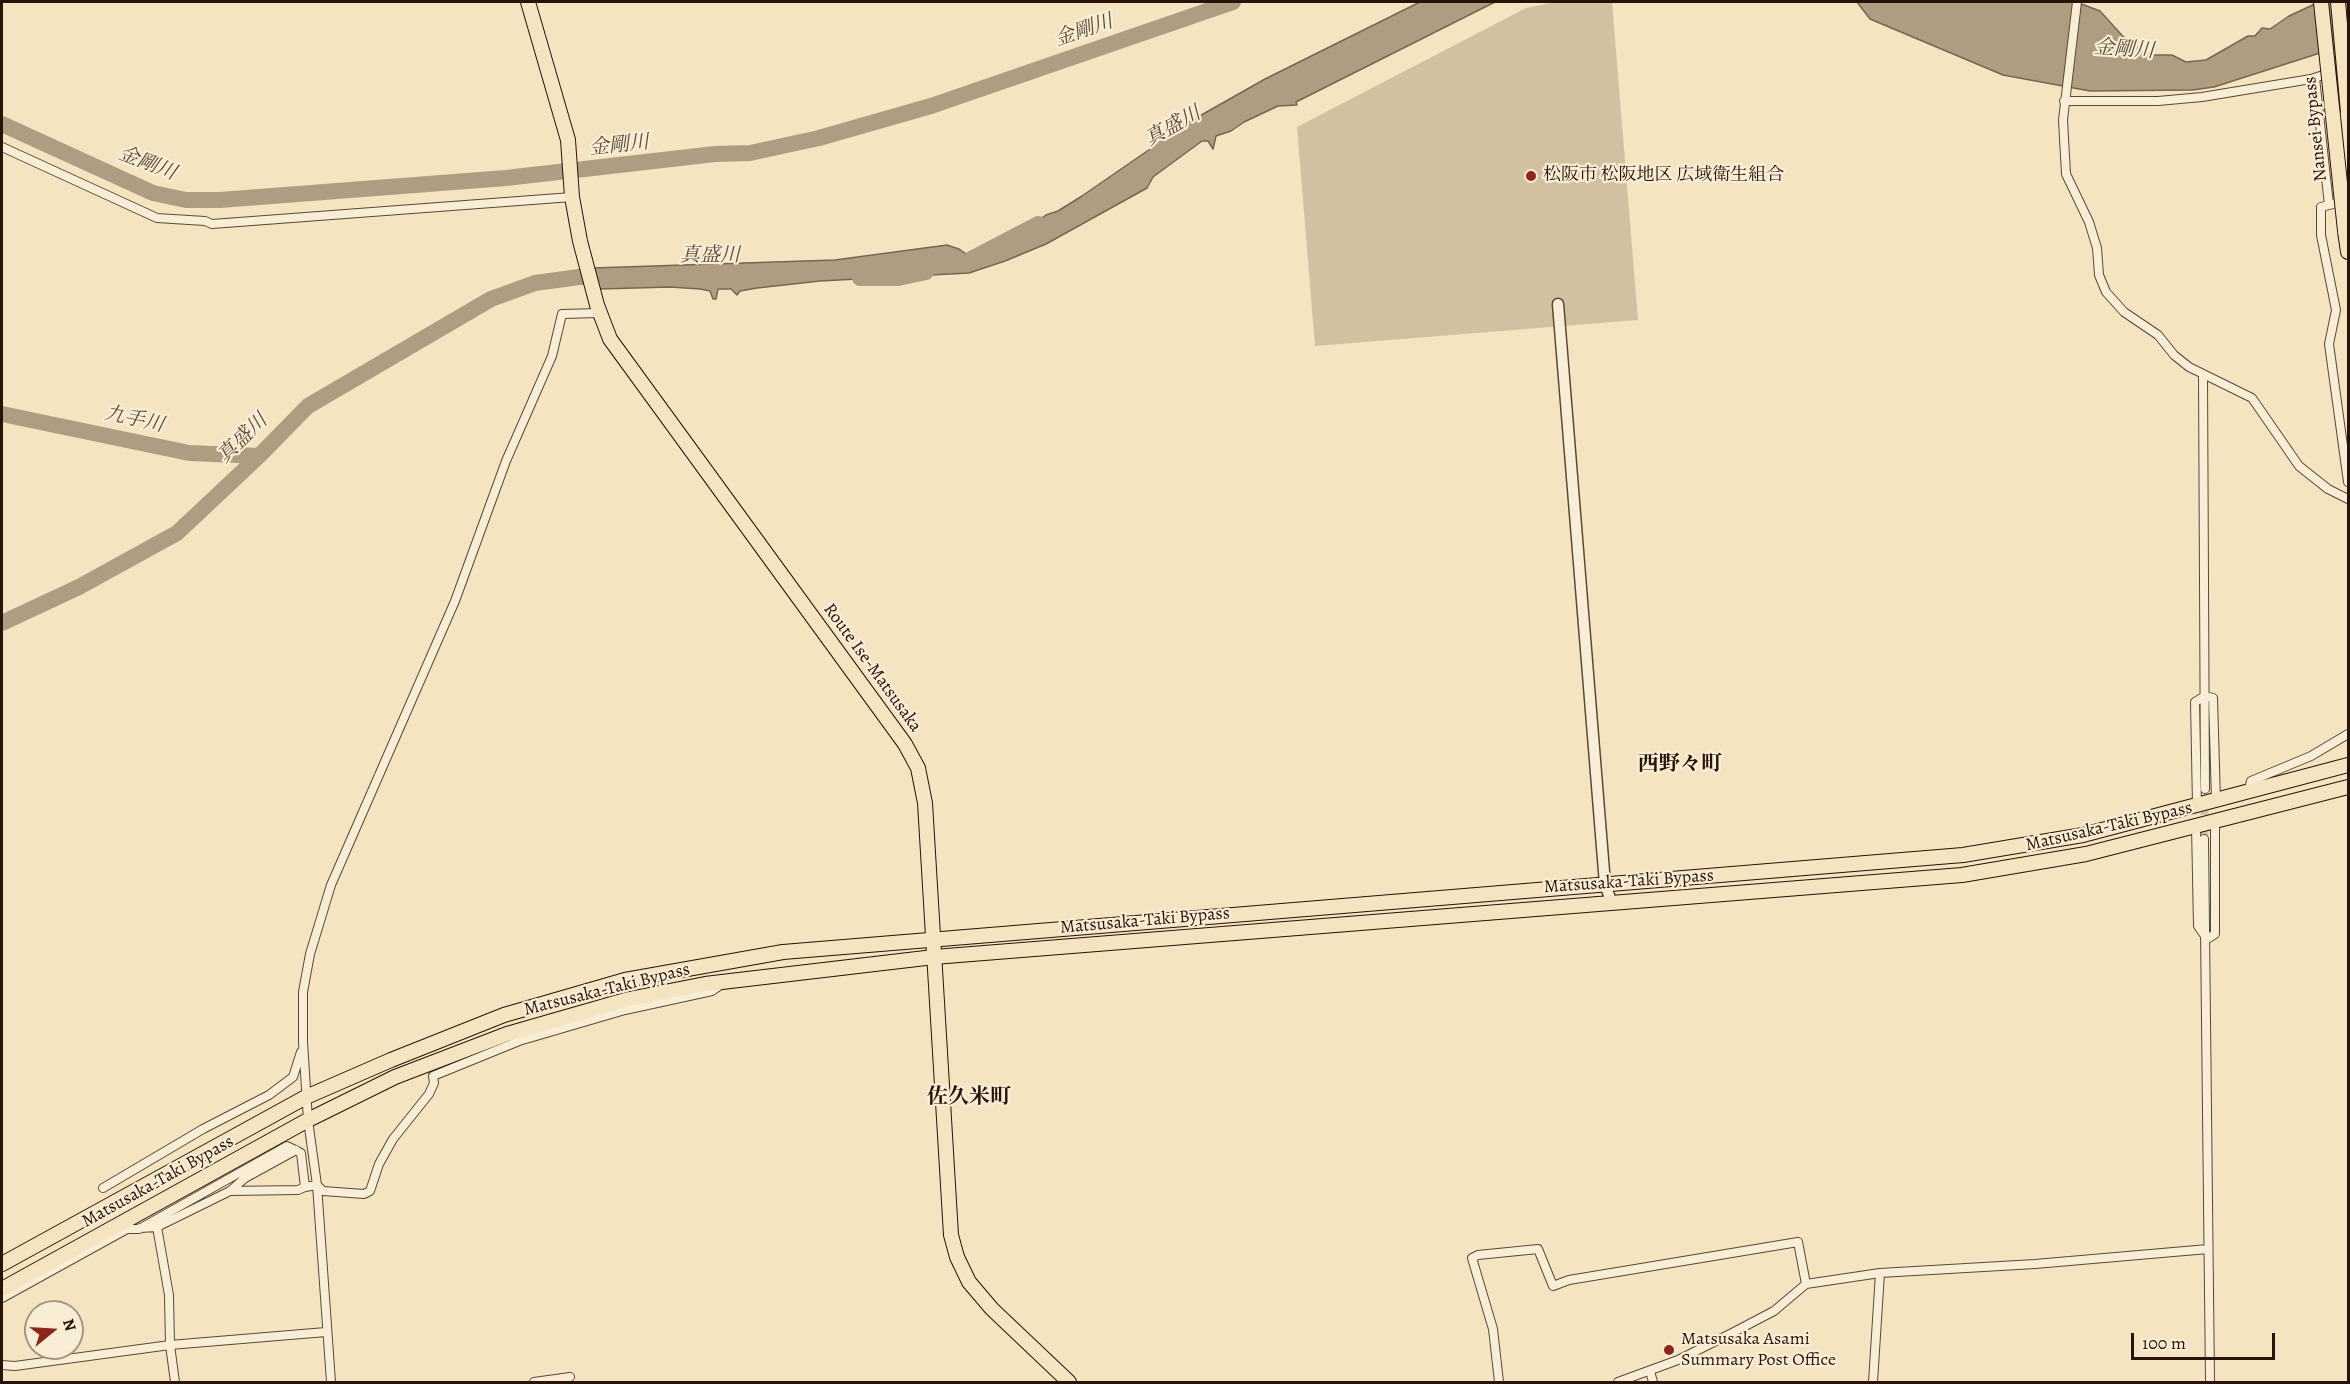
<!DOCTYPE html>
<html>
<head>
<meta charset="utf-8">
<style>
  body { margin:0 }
  #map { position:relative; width:2350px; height:1384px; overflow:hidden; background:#f4e5c0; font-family:Alegreya,serif }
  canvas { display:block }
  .frame { position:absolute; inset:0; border:3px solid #291209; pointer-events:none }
  .north { position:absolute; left:24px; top:1300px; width:60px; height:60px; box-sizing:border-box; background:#f8eed6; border:2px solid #a59684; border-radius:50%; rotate:72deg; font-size:16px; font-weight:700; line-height:24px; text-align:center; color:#291209 }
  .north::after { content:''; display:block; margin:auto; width:21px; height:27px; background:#8f2418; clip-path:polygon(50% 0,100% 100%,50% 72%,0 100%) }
  .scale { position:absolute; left:2131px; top:1333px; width:144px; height:27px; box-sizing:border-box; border:3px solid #291209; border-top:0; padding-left:8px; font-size:18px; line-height:21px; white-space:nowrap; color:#291209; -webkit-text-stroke:4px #f8eed6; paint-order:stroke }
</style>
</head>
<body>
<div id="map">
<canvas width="2350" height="1384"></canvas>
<div class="frame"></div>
<div class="north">N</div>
<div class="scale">100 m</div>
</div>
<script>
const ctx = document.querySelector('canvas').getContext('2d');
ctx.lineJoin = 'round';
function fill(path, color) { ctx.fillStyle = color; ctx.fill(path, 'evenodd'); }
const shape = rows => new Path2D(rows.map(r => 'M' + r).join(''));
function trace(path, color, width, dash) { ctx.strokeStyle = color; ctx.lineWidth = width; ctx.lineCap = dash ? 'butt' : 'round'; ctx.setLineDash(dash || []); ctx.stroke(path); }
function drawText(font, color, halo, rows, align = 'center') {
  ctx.font = font + ' Alegreya,"Noto Serif JP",serif'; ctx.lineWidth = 4.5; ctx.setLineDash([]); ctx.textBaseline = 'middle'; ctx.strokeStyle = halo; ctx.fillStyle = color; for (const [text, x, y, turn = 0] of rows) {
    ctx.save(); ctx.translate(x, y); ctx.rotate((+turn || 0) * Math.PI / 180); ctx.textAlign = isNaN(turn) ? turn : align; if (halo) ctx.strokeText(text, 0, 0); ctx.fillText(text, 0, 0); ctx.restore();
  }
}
const green = shape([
  [1555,2,1612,2,1638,320,1315,346,1297,127,1526,8]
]);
const water = shape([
  [1420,2,1495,2,1296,102,1297,105,1278,106,1244,122,1231,131,1216,136,1213,149,1208,141,1202,141,1153,177,1147,188,1046,244,1005,261,969,273,820,281,757,288,740,291,737,295,731,289,718,289,716,299,713,299,710,291,700,289,670,287,599,289,593,268,835,260,947,245,959,249,969,256,1002,246,1046,215,1058,211,1082,196,1153,147,1159,139,1265,79,1420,2],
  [1857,2,2076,2,2100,11,2129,43,2152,55,2172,55,2186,62,2206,60,2248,36,2255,36,2262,28,2270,29,2289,16,2319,2,2348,2,2348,44,2214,87,2192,90,2090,91,2003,75,1870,19,1857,2]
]);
const river = shape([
  [2,124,153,193,186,200,220,200,506,178,715,154,750,153,819,138,931,106,1233,2],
  [971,259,1038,224],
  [860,278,898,278,926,272],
  [2,414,189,453,259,456],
  [2,623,79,587,177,533,259,456,308,406,491,299,535,283,579,277,603,277]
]);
const minorTunnel = shape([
  [2204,839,2205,789]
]);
const minor = shape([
  [2077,2,2063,120,2066,174,2089,222,2097,248,2099,275,2106,292,2124,312,2158,335,2174,355,2189,367,2252,398,2299,466,2328,489,2348,499],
  [2315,78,2329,205],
  [2064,101,2158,101,2202,97,2311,79,2348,67],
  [2,147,157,218,205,221,212,224,572,197],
  [2345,201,2321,207,2321,235,2336,310,2329,344,2348,482],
  [2203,374,2205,789],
  [2248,792,2251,781,2311,756,2348,734],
  [2197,806,2195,702,2205,696,2213,698,2216,801],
  [2196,826,2198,926,2207,939],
  [2204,839,2210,1382],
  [2207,939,2215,934,2215,821],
  [296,1150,245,1178,230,1191,298,1190,305,1187],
  [103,1188,203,1129,269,1095,293,1077,301,1052],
  [157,1227,230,1191],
  [140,1228,157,1227,169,1295,170,1345,175,1382],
  [2,1298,127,1229,139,1229,287,1146,301,1153,305,1187,317,1185,323,1191,364,1194,370,1191,379,1164,393,1139,429,1094,434,1083,433,1076,519,1041,625,1010,712,991,722,984],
  [2,1365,15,1366,170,1345,326,1332],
  [1650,1371,1653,1382],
  [331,1382,317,1185,308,1120,303,1042,303,992,310,954,331,885,455,601,506,461,552,356,562,314,599,313],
  [534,1382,570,1377],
  [1499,1382,1493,1329,1472,1258,1478,1255,1538,1249,1553,1286,1569,1280,1798,1242,1806,1284],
  [1618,1382,1678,1360,1732,1333,1774,1311,1806,1284,1880,1273,2035,1264,2208,1249],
  [1873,1382,1880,1273]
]);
const tertiary = shape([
  [1558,304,1605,884,1611,901]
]);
const primary = shape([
  [528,2,568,140,572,197,580,241,597,305,610,339,905,744,918,768,925,803,951,1235,957,1257,969,1282,992,1309,1069,1382]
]);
const trunk = shape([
  [2345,231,2348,252],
  [2,1264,306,1097,391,1060,504,1015,625,980,783,952,1963,855,2083,835,2348,765],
  [2,1289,308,1120,395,1077,507,1034,629,999,705,984,934,957,1962,875,2086,854,2348,787]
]);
const trunkBridge = shape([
  [2321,2,2345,231],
  [2338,2,2348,112]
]);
const markers = [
  [1531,176,6,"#8f2418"],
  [1669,1350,6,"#8f2418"]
];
const streetNames = [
  ["Nansei Bypass",2316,129,-96],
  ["Route Ise-Matsusaka",872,668,54],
  ["Matsusaka-Taki Bypass",2109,827,-13],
  ["Matsusaka-Taki Bypass",1629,882,-4],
  ["Matsusaka-Taki Bypass",1145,921,-5],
  ["Matsusaka-Taki Bypass",607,990,-14],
  ["Matsusaka-Taki Bypass",158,1182,-29]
];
const poiNames = [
  ["松阪市 松阪地区 広域衛生組合",1543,176],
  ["Matsusaka Asami",1681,1340],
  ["Summary Post Office",1681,1361]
];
const waterNames = [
  ["金剛川",1084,31,-19],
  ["金剛川",2124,50,4],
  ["真盛川",1173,127,-29],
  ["金剛川",619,146,-6],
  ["金剛川",147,164,21],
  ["真盛川",710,256],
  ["九手川",134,420,12],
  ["真盛川",243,439,-44]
];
const quarterNames = [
  ["西野々町",1680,765],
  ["佐久米町",969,1098]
];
fill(green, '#d1c1a1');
fill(water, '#af9d82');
trace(water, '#796552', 1.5);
trace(river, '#af9d82', 16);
trace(minorTunnel, '#d6c5a5', 8, [8, 4]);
trace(minor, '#5c4737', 10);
trace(tertiary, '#5c4737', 13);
trace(primary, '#291209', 16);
trace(trunk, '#291209', 16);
trace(minor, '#f8eed6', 8);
trace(tertiary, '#f8eed6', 10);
trace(primary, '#f4e5c0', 14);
trace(trunk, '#f4e5c0', 14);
trace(trunkBridge, '#291209', 16, []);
trace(trunkBridge, '#f4e5c0', 14);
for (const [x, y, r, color] of markers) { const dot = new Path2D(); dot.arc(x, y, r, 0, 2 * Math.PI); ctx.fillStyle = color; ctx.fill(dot); trace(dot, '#f8eed6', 2); }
drawText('18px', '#291209', '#f8eed6', streetNames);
drawText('18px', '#291209', '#f8eed6', poiNames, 'left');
drawText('italic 20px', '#5f4a39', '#f8eed6', waterNames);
drawText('bold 21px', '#291209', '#f8eed6', quarterNames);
</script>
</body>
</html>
